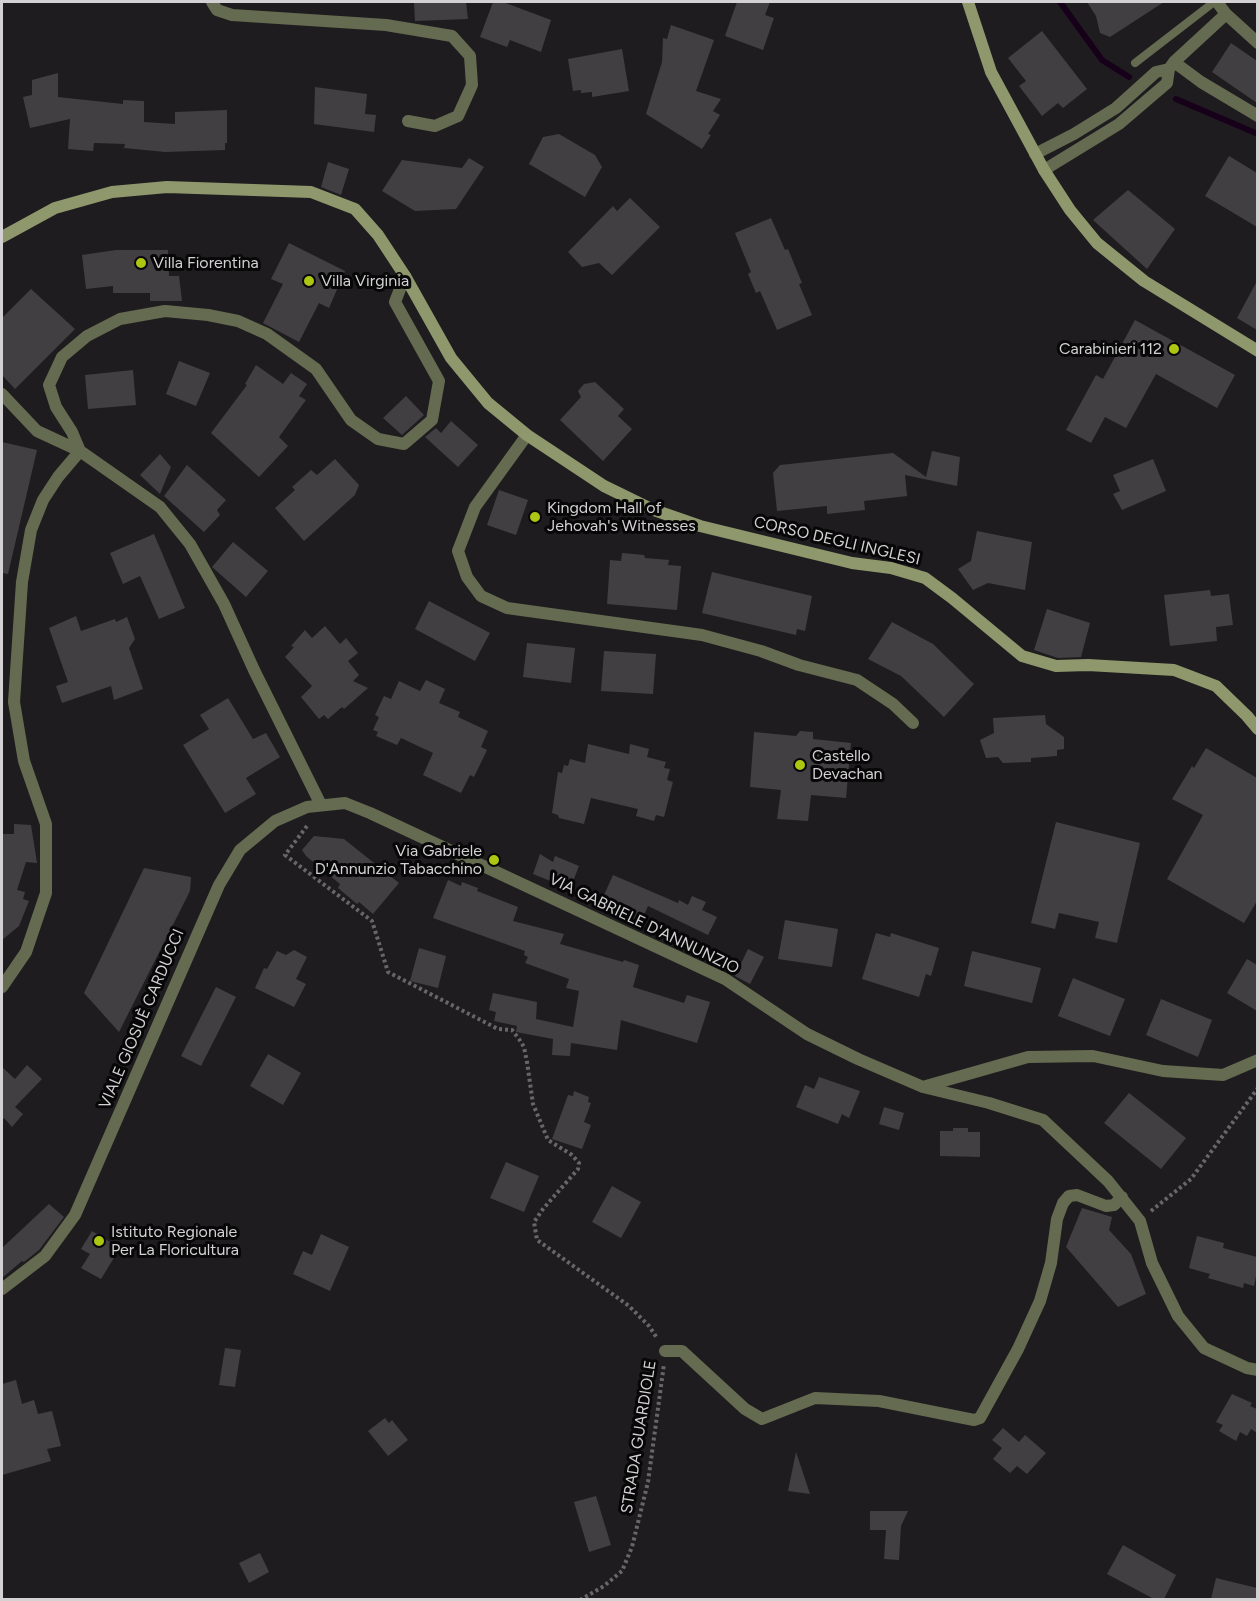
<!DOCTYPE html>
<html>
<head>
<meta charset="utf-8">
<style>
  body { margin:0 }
  #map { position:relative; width:1259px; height:1601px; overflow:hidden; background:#1f1c1f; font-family:Figtree,sans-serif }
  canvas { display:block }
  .frame { position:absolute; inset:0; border:3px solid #d3d1d3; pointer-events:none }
</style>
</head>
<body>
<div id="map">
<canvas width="1259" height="1601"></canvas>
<div class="frame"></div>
</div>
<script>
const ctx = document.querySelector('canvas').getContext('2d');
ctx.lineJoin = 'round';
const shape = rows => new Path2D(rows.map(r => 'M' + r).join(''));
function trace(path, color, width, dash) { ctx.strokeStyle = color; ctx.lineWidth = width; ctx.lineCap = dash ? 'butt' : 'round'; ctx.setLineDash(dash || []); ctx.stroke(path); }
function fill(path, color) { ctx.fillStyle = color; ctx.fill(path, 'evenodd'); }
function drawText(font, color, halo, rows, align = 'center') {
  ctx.font = font + ' Figtree,sans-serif'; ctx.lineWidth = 6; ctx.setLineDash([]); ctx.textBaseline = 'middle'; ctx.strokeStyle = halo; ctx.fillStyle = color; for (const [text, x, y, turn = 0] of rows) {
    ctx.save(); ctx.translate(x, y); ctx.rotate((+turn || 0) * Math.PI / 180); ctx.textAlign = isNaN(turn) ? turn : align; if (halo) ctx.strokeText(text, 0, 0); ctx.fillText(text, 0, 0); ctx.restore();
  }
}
const stream = shape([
  [1060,2,1102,60,1129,77],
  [1176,99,1258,134]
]);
const building = shape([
  [414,2,466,2,468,19,415,21],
  [493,2,503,2,551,20,541,52,510,40,507,47,480,37],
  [737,2,770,2,765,15,774,18,763,50,725,36],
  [1087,2,1164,2,1110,37,1100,33,1096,16],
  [671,25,714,40,696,91,721,99,713,111,720,115,708,134,711,135,702,149,646,114,662,62,663,38,667,39],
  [1042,31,1087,89,1063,108,1058,103,1042,116,1019,86,1026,81,1008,58],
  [1231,43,1257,61,1257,103,1212,72],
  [622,49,629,91,592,97,592,92,581,93,581,90,573,91,568,59],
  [58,73,58,97,123,104,123,100,144,101,144,122,175,124,175,112,227,110,227,143,225,143,225,150,165,152,124,148,125,144,94,143,93,151,68,149,70,119,30,128,23,97,32,95,32,80],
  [315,87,367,94,365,114,376,115,374,132,314,124],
  [559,134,595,155,602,167,585,197,529,164,543,137],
  [1229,156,1257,173,1257,227,1205,196],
  [469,158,484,167,456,209,415,211,382,191,402,160,462,168],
  [328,162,349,169,341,195,321,187],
  [1128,190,1175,229,1147,269,1093,220],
  [630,198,660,227,612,275,599,263,582,267,568,252,613,206,617,211],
  [771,218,785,250,788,249,802,283,799,284,812,315,777,330,760,291,756,293,748,274,751,272,735,233],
  [289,243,345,271,329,308,319,303,299,342,263,323,283,284,271,279],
  [116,250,168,250,169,276,179,276,182,301,150,301,150,293,113,293,113,286,86,289,82,255],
  [1257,281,1257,330,1237,318],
  [31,289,75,329,15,389,2,375,2,318],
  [1135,320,1235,375,1217,408,1156,374,1126,428,1105,417,1091,443,1066,430,1096,375,1103,379],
  [179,361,210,373,196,406,166,394],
  [256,365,283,384,291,373,307,384,299,396,306,400,279,437,288,446,259,477,211,433,247,385,245,384],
  [133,370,136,405,88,409,85,375],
  [595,382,624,409,618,416,632,429,603,461,560,420,581,397,578,391,584,384],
  [406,396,424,415,402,435,383,418],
  [451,421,478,445,458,467,425,437,436,428,441,433],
  [2,442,37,450,8,574,2,573],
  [932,451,960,457,957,486,905,475,907,496,864,501,865,510,827,514,827,506,777,511,773,473,780,465,893,453,926,477],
  [160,454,171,467,160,494,140,475],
  [335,459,359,485,355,495,304,541,275,508,295,490,292,487,311,470,317,475],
  [1153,459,1166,491,1122,510,1113,494,1120,491,1113,475],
  [187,465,226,500,217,510,220,515,204,532,164,496],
  [499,490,528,500,516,535,487,525],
  [977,531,1032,542,1025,590,988,583,973,590,958,569,971,561],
  [154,534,185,608,159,619,140,576,123,584,110,553],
  [233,542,268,571,246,597,212,567],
  [622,553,644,555,645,558,669,560,668,565,681,566,677,610,607,604,610,560,621,561],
  [712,572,812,596,805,631,797,629,796,635,702,613],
  [1210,590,1211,596,1229,594,1233,625,1216,627,1217,641,1170,646,1164,595],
  [429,601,490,633,475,661,415,629],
  [1047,609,1090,623,1081,657,1058,658,1034,650],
  [76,616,81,631,115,619,116,622,127,617,135,639,129,648,143,689,114,700,111,686,62,703,56,686,68,682,49,628],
  [892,622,933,644,974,684,944,717,901,676,868,659],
  [325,626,340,644,346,638,358,653,348,661,359,675,353,681,368,688,344,709,342,707,328,719,324,715,319,719,301,697,312,686,285,657,294,647,291,646,305,630,312,638],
  [527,643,575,648,571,683,523,677],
  [604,651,656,654,653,694,601,691],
  [426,680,445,689,439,703,460,712,458,717,488,731,481,747,487,750,474,777,470,775,461,793,423,775,433,753,401,738,397,745,376,736,378,732,373,730,379,717,375,715,384,696,391,699,399,681,420,691],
  [228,698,253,739,266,733,280,757,246,778,256,794,225,813,183,745,209,729,200,715],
  [1045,715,1046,724,1064,737,1064,749,1057,750,1057,756,1031,758,1031,762,1003,763,998,757,986,758,980,740,994,733,993,718],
  [800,731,813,732,813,739,851,743,846,798,811,795,808,821,777,819,781,790,750,787,754,732,796,736],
  [588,744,629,754,630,744,649,749,647,757,666,762,664,768,670,769,667,780,673,782,664,817,656,815,654,821,636,816,638,809,591,798,584,824,559,818,558,815,552,813,558,772,562,773,564,765,568,766,570,759,585,763],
  [1206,748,1257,778,1257,901,1244,923,1167,879,1203,815,1172,799,1192,766,1194,768],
  [1056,822,1140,843,1117,943,1095,938,1099,922,1059,913,1055,929,1031,923],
  [14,824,31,825,37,863,26,862,17,890,25,892,23,899,29,901,19,926,2,940,2,834,14,834],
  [314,836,344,839,399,883,373,914,359,902,357,904,338,888,340,884,306,856,302,850],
  [540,854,553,862,555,856,579,866,570,889,533,874],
  [144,868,191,877,190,891,119,1032,84,993],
  [613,875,678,903,679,900,688,905,692,896,706,902,702,910,717,917,708,935,648,906,641,922,600,904],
  [448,880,461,886,462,882,478,888,477,891,518,907,513,921,564,934,560,944,623,962,624,960,639,965,633,987,684,1003,687,995,710,1002,697,1043,621,1020,617,1050,571,1043,570,1056,552,1055,553,1039,516,1032,517,1026,494,1021,496,1012,489,1010,493,993,537,1002,536,1019,573,1027,579,991,566,988,569,979,525,963,528,957,524,955,525,951,433,918],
  [785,920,838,929,832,967,778,959],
  [876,933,890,937,891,933,939,948,931,976,926,974,919,997,862,979],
  [419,948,446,956,438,988,410,981],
  [748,949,764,957,750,984,735,976],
  [294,950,307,957,296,979,306,984,294,1007,255,988,264,968,267,969,277,951,286,955],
  [972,951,1041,968,1032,1003,964,986],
  [1247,959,1257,965,1257,1011,1227,993],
  [1073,978,1125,999,1110,1036,1058,1016],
  [216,987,236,997,201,1066,181,1056],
  [1161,999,1212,1020,1198,1057,1146,1035],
  [268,1054,301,1073,283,1105,250,1086],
  [27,1065,42,1079,15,1107,23,1114,12,1127,4,1118,2,1121,2,1067,15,1079],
  [819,1077,860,1091,849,1118,842,1114,838,1124,796,1107,805,1085,814,1089],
  [574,1091,589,1097,588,1102,591,1103,584,1122,591,1125,582,1149,552,1139,568,1095,573,1096],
  [1129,1093,1186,1138,1161,1169,1104,1123],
  [884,1107,904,1113,899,1130,879,1124],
  [953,1128,968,1128,968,1132,980,1132,980,1157,940,1156,940,1131,953,1131],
  [506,1162,539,1176,524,1212,490,1198],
  [612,1186,641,1202,621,1238,592,1222],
  [49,1204,64,1217,39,1250,24,1262,22,1261,2,1278,2,1248],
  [1082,1208,1112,1217,1109,1230,1131,1254,1146,1294,1118,1307,1066,1247],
  [92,1231,120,1248,101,1279,81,1268,90,1254,81,1249],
  [321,1234,349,1247,330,1291,293,1274,303,1251,312,1255],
  [1197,1236,1224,1243,1223,1248,1257,1257,1257,1271,1254,1286,1244,1283,1243,1288,1208,1278,1210,1274,1189,1268],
  [225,1348,241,1350,235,1387,219,1385],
  [16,1380,22,1404,34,1400,38,1414,52,1411,61,1446,47,1449,51,1461,2,1475,2,1384],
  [1232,1394,1252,1403,1250,1406,1257,1409,1257,1433,1251,1429,1247,1436,1240,1432,1236,1441,1219,1431,1223,1425,1216,1422],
  [385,1418,389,1423,392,1420,408,1440,388,1456,368,1431],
  [1003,1428,1019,1442,1025,1435,1046,1453,1027,1474,1017,1466,1010,1473,993,1459,1002,1448,992,1440],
  [796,1452,810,1494,788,1491],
  [596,1496,611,1545,589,1552,574,1502],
  [870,1511,908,1511,901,1526,899,1560,884,1559,886,1530,870,1530],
  [1123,1545,1176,1575,1164,1599,1154,1599,1107,1574],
  [260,1553,269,1572,249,1583,239,1563],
  [1216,1578,1257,1588,1257,1599,1211,1599]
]);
const path = shape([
  [307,826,285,855,372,921,388,972,498,1029,512,1030,519,1039,524,1047,527,1062,533,1104,548,1140,572,1155,579,1163,578,1169,543,1209,534,1222,537,1240,629,1306,649,1326,657,1338],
  [1151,1211,1191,1179,1258,1088],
  [580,1600,604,1586,622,1571,632,1547,648,1482,664,1364]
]);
const lane = shape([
  [1135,63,1214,2]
]);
const street = shape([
  [212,2,217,10,232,15,386,25,452,36,470,56,472,85,458,116,435,126,408,121],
  [1217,2,1226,14],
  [1174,62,1201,82,1258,116],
  [1035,154,1074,134,1116,108,1156,72,1169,69],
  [1044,170,1119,124,1167,83,1169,69,1174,62,1226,14,1258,43],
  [2,394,37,431,80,451,160,507,190,544,224,604,254,670,321,805],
  [527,435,475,507,458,551,467,577,481,596,507,608,702,635,761,651,799,665,857,680,893,704,913,723],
  [80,451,72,432,56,407,49,385,62,357,87,336,120,319,165,311,208,315,238,321,267,334,316,369,351,420,378,439,404,444,432,420,439,381,395,302,405,276],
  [2,987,26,952,46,893,46,824,24,761,14,702,22,582,31,530,43,500,58,477,80,451],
  [926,1086,1028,1057,1093,1056,1163,1071,1223,1075,1258,1060],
  [2,1289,45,1256,75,1215,219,885,240,850,275,821,307,807,345,803,370,813,725,979,807,1034,858,1059,923,1087,989,1103,1043,1120,1108,1181,1140,1221,1152,1263,1178,1316,1204,1348,1247,1368,1258,1370],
  [665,1351,682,1351,745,1409,762,1419,815,1398,879,1401,974,1420,980,1418,1018,1349,1040,1301,1051,1263,1057,1219,1063,1203,1069,1196,1077,1195,1106,1206,1114,1205,1122,1197]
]);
const secondary = shape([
  [968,2,991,72,1044,170,1070,210,1097,243,1144,281,1258,351],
  [2,237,55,208,112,192,167,187,311,192,355,209,378,235,405,276,451,358,488,403,527,435,604,486,651,509,700,526,852,563,891,568,925,578,952,598,1022,656,1056,666,1088,665,1174,670,1216,686,1247,716,1258,729]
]);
const markers = [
  [141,263,6,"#acc611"],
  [309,281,6,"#acc611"],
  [1174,349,6,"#acc611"],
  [535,517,6,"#acc611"],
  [800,765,6,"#acc611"],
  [494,860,6,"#acc611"],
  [99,1241,6,"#acc611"]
];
const poiNames = [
  ["Villa Fiorentina",153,263],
  ["Villa Virginia",321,281],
  ["Carabinieri 112",1162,349,"right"],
  ["Kingdom Hall of",547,508],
  ["Jehovah's Witnesses",547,526],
  ["Castello",812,756],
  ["Devachan",812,774],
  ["Via Gabriele",482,851,"right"],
  ["D'Annunzio Tabacchino",482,869,"right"],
  ["Istituto Regionale",111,1232],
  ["Per La Floricultura",111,1250]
];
const streetNames = [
  ["CORSO DEGLI INGLESI",837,541,13],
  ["VIA GABRIELE D'ANNUNZIO",644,924,26],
  ["VIALE GIOSUÈ CARDUCCI",142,1019,-67],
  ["STRADA GUARDIOLE",639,1437,-81]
];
trace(stream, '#17001a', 6);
fill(building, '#423f43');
trace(path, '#696669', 4, [3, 3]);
trace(lane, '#656b50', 8);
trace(street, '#656b50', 12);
trace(secondary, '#8e986c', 12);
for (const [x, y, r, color] of markers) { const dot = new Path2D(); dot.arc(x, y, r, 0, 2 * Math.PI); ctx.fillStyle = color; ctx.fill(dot); trace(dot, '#080708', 2); }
drawText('16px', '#d3d1d3', '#080708', poiNames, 'left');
drawText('16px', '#d3d1d3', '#080708', streetNames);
</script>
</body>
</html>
